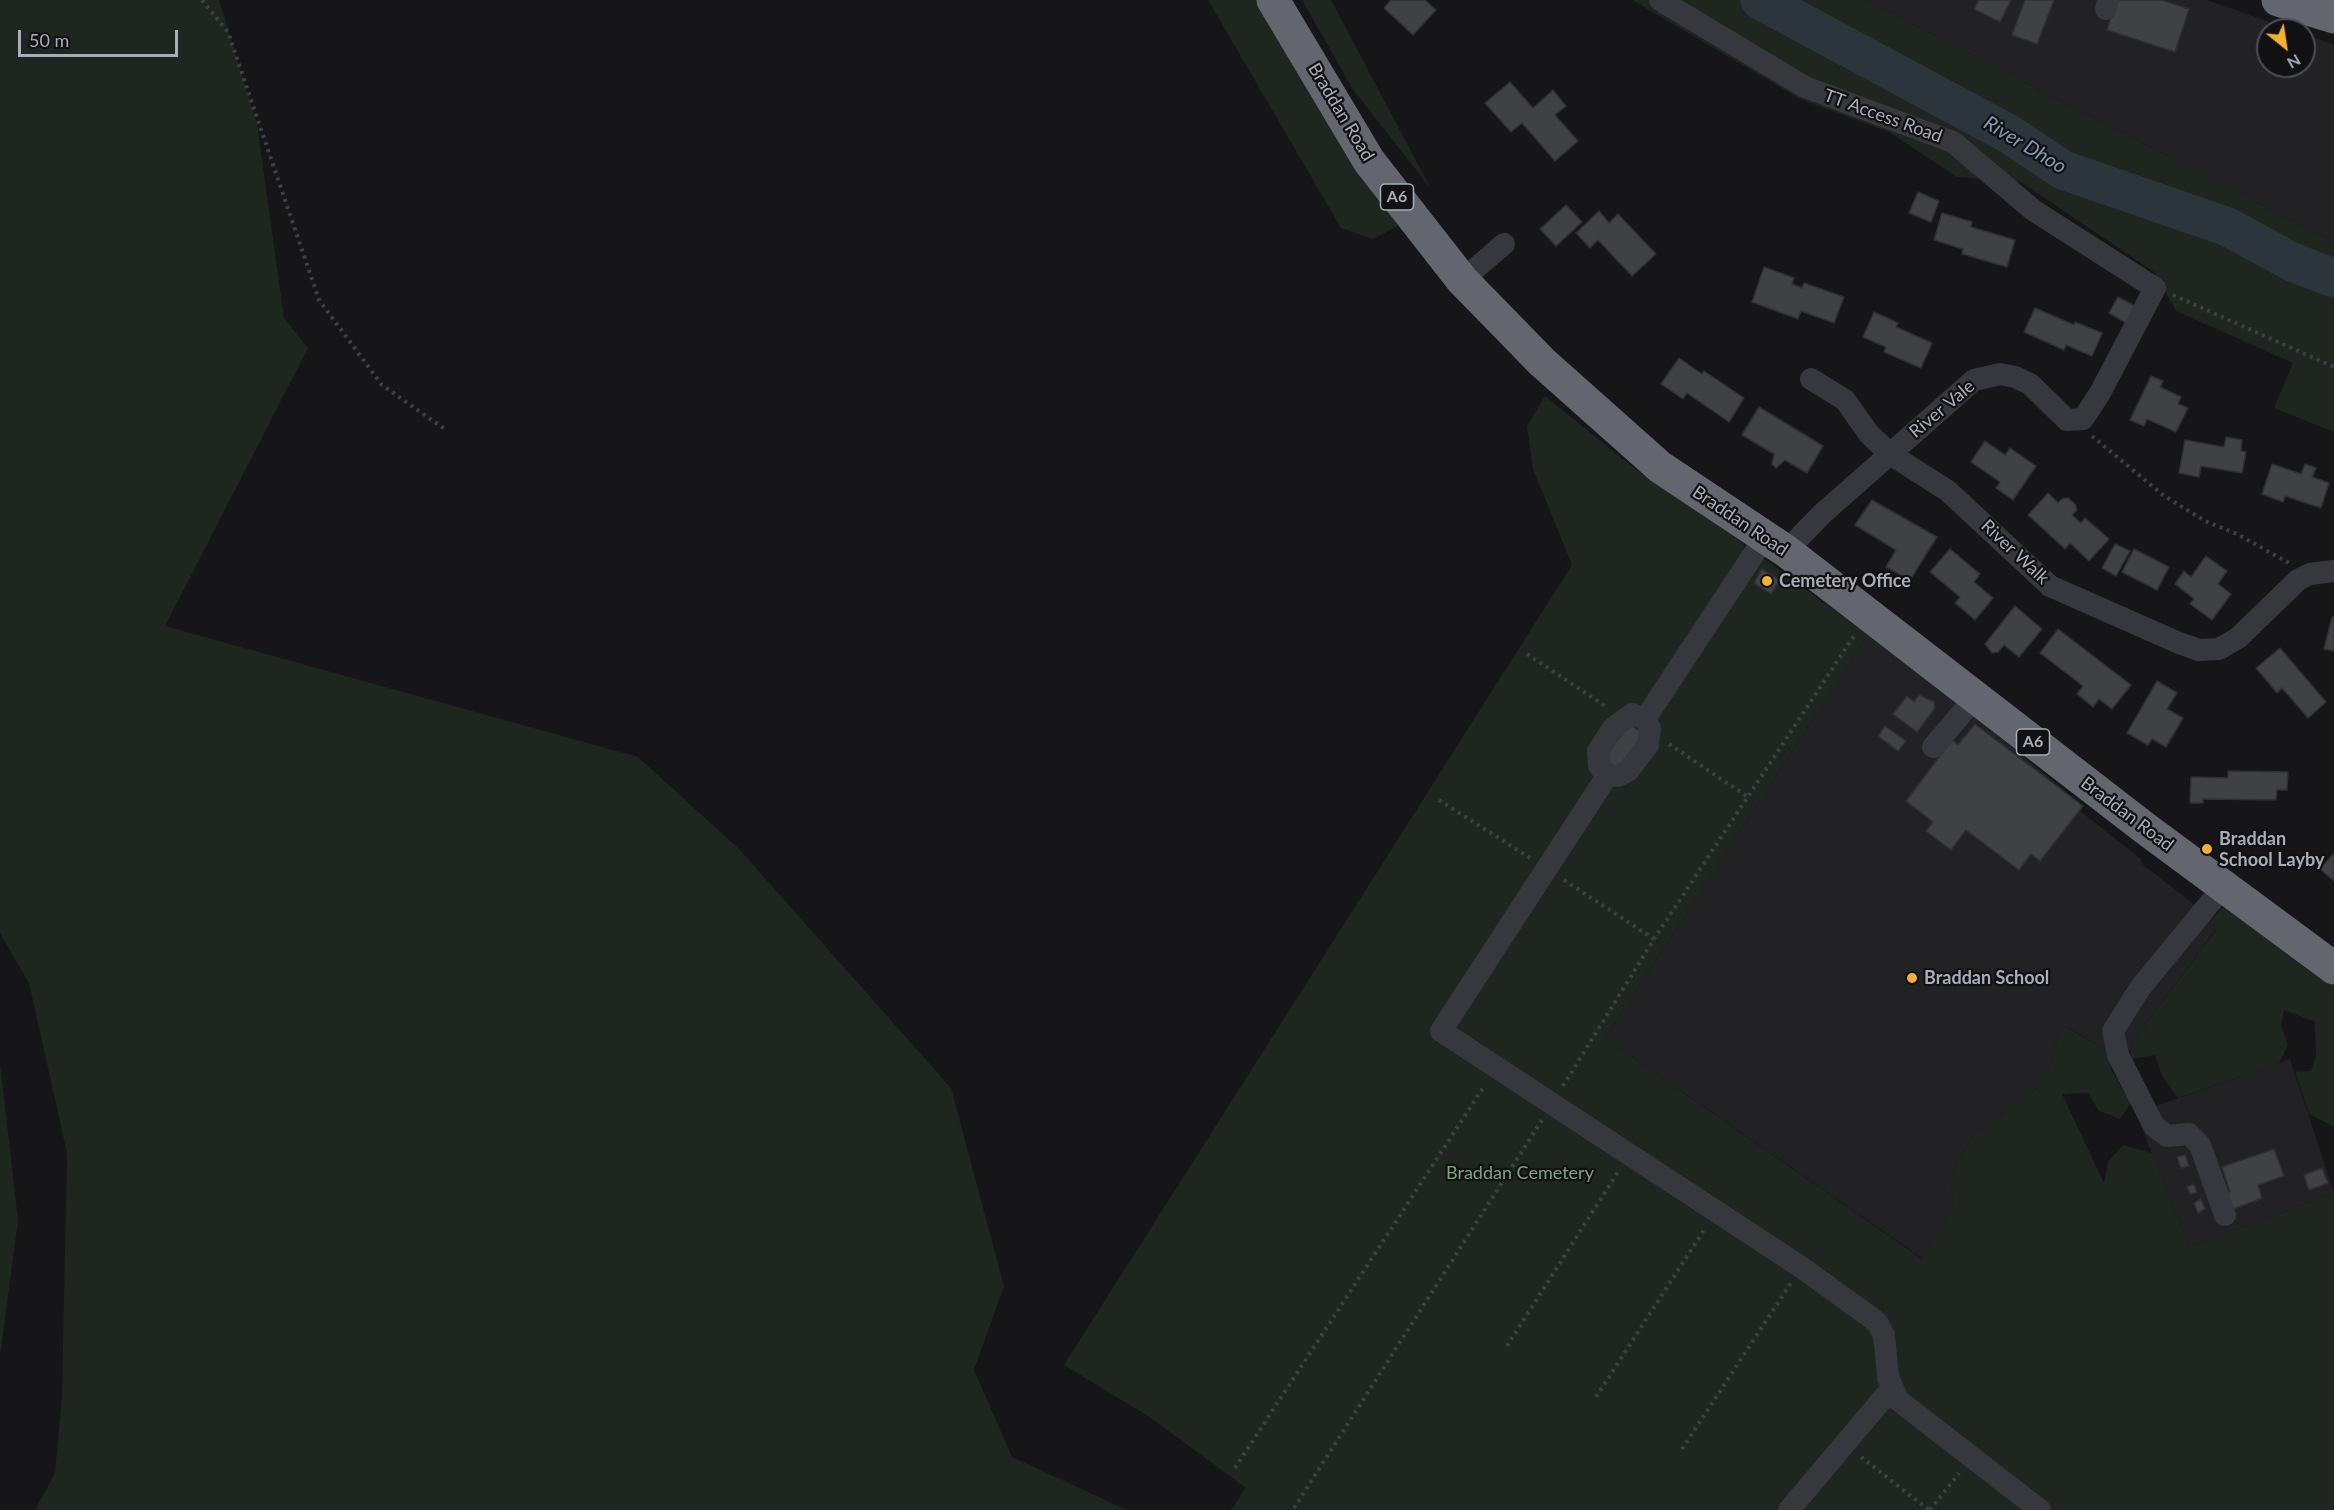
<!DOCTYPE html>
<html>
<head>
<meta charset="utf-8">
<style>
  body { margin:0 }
  #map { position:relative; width:2334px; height:1510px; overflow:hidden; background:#161618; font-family:Lato,sans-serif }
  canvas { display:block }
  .north { position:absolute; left:2256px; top:18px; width:60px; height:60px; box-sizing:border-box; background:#111113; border:2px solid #4d4f55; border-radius:50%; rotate:150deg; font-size:16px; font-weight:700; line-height:24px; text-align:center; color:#a8adb8 }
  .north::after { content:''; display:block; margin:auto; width:21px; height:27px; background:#f2b134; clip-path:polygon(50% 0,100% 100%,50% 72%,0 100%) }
  .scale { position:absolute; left:18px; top:30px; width:160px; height:27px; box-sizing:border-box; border:3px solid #a8adb8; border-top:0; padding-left:8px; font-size:18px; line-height:21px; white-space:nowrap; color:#a8adb8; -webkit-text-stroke:4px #111113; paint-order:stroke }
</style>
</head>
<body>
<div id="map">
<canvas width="2334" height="1510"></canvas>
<div class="north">N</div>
<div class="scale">50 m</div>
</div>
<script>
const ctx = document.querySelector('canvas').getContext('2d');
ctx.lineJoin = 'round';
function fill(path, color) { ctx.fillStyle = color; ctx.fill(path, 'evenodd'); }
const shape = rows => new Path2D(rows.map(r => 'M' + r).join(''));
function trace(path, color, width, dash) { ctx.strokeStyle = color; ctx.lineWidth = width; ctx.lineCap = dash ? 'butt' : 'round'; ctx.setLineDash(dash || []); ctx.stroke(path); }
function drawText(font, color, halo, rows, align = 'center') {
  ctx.font = font + ' Lato,sans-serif'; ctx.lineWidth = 4.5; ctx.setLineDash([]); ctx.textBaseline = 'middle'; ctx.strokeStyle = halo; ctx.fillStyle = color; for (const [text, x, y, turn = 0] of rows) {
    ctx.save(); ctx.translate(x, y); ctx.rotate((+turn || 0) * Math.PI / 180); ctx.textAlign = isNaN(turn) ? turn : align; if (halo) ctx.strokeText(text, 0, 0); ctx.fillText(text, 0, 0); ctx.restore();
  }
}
const built = shape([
  [1866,0,2207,0,2292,30,2268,30,2268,66,2304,66,2304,34,2334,45,2334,242],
  [1868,635,1966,709,2083,806,2080,811,2141,859,2142,864,2191,902,2216,929,2136,1037,2130,1051,2107,1051,2067,1027,2059,1036,2045,1082,1973,1137,1950,1173,1954,1208,1923,1259,1605,1038],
  [2290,1059,2334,1193,2189,1247,2136,1113]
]);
const green = shape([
  [0,0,219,0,257,124,284,318,308,348,165,626,638,757,739,849,951,1088,1004,1286,974,1370,1012,1457,1127,1510,35,1510,55,1473,62,1397,67,1153,29,983,0,933],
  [1208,0,1257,0,1398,226,1373,239,1341,228],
  [1302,0,1331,0,1431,189,1352,88],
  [1632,0,1866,0,2334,242,2334,432,2274,408,2293,363,2176,311,2154,272,2021,182,1957,177,1889,132,1802,100],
  [1545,396,1634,468,1743,543,1746,551,1763,558,1868,635,1605,1038,1922,1259,1954,1208,1950,1173,1973,1137,2045,1082,2059,1036,2066,1027,2107,1051,2112,1071,2131,1103,2120,1119,2099,1111,2088,1093,2062,1094,2104,1183,2108,1162,2123,1145,2152,1153,2189,1247,2334,1193,2334,1510,1231,1510,1246,1488,1148,1416,1064,1365,1572,565,1533,469,1527,426],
  [2226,904,2334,984,2334,1127,2309,1114,2295,1072,2311,1071,2316,1056,2315,1022,2284,1010,2281,1025,2288,1045,2279,1063,2178,1098,2162,1076,2155,1055,2132,1059,2130,1051,2136,1037,2216,930,2209,922],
  [0,1063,18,1220,0,1356]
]);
const river = shape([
  [1760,0,2009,134,2063,170,2228,227,2292,262,2334,278]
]);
const building = shape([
  [1391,0,1425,0,1436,10,1413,35,1384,8,1391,0],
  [1979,0,2011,0,2000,22,1974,9,1979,0],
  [2025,0,2054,0,2037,44,2012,35,2025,0],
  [2116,0,2161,0,2189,9,2175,52,2107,30,2116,0],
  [1510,82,1533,108,1553,90,1566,106,1555,115,1578,141,1555,161,1522,123,1511,132,1485,103,1510,82],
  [1918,192,1939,201,1931,222,1909,213,1918,192],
  [1566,205,1582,222,1556,246,1540,229,1566,205],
  [1599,211,1609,223,1618,214,1656,254,1632,276,1598,240,1590,248,1576,233,1599,211],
  [1942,213,1972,222,1971,227,2015,240,2007,267,1962,254,1963,249,1934,240,1942,213],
  [1764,267,1794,278,1792,284,1802,288,1804,283,1844,297,1834,323,1801,311,1798,319,1752,302,1764,267],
  [2118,297,2135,306,2126,323,2109,313,2118,297],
  [2035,308,2074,325,2075,322,2102,333,2092,356,2066,345,2064,350,2024,332,2035,308],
  [1874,312,1898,323,1896,327,1932,343,1921,368,1884,352,1886,347,1863,337,1874,312],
  [1679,358,1702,374,1704,371,1744,398,1729,422,1687,393,1683,399,1661,384,1679,358],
  [2151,376,2163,381,2160,387,2181,397,2178,404,2188,408,2176,432,2147,419,2144,426,2130,420,2151,376],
  [1759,407,1823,446,1807,473,1785,460,1776,468,1772,464,1774,454,1742,435,1759,407],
  [2226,437,2242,440,2241,451,2246,452,2242,473,2201,466,2199,477,2179,473,2185,440,2224,447,2226,437],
  [1985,441,2005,455,2010,448,2036,466,2013,500,1996,488,2000,482,1971,462,1985,441],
  [2272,464,2301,474,2305,464,2316,468,2312,477,2329,483,2321,508,2285,496,2283,502,2262,494,2272,464],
  [2048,493,2058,503,2062,499,2068,498,2075,504,2077,510,2072,515,2081,523,2085,518,2109,539,2089,561,2070,543,2065,549,2028,515,2048,493],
  [1872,500,1937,537,1910,580,1886,567,1896,550,1855,525,1872,500],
  [2115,544,2130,551,2116,576,2102,568,2115,544],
  [1950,549,1980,574,1974,582,1993,598,1975,620,1955,603,1960,597,1930,572,1950,549],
  [2134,549,2169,567,2157,590,2122,572,2134,549],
  [2206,556,2227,571,2218,584,2231,594,2212,620,2190,604,2194,599,2175,584,2184,571,2191,577,2206,556],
  [1762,569,1780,580,1771,594,1754,583,1762,569],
  [2015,606,2042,629,2019,657,2004,645,1998,652,1992,653,1985,644,2015,606],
  [2332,617,2334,617,2334,651,2324,649,2332,617],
  [2058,629,2131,685,2112,709,2099,699,2093,707,2077,694,2083,686,2040,653,2058,629],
  [2280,648,2326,702,2308,718,2282,688,2277,693,2256,668,2280,648],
  [2157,681,2177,693,2167,709,2183,718,2166,747,2152,739,2148,745,2127,733,2157,681],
  [1919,695,1934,702,1935,708,1917,732,1893,714,1907,696,1914,702,1919,695],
  [1630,724,1644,735,1617,769,1604,758,1630,724],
  [1975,724,2083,806,2040,861,2031,854,2019,870,1966,830,1951,850,1926,831,1933,822,1906,801,1952,740,1958,745,1975,724],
  [1885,726,1906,741,1898,751,1878,736,1885,726],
  [2228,771,2288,772,2287,790,2277,790,2276,800,2203,799,2203,803,2190,803,2191,777,2228,778,2228,771],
  [2334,853,2334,881,2320,869,2334,853],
  [2274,1149,2284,1176,2258,1185,2262,1198,2231,1210,2225,1194,2230,1192,2222,1167,2274,1149],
  [2185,1155,2189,1166,2181,1168,2177,1157,2185,1155],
  [2322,1168,2328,1183,2309,1190,2304,1175,2322,1168],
  [2194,1184,2197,1192,2190,1194,2187,1187,2194,1184],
  [2201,1199,2205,1209,2198,1213,2194,1203,2201,1199]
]);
const path = shape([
  [202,0,228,32,319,300,382,385,446,430],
  [2173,295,2334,367],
  [2092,436,2163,495,2205,521,2237,534,2289,563],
  [1527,654,1608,708],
  [1669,744,1748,797],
  [1439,800,1530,858],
  [1564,880,1654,939],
  [1563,1086,1654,939,1854,636],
  [1507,1346,1618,1172],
  [1596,1397,1706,1227],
  [1682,1449,1791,1283],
  [1861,1457,1929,1510],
  [1235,1468,1485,1085],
  [1294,1508,1542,1120],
  [1930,1510,1959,1473]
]);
const minor = shape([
  [1660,0,1805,87,1953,142,2033,210,2155,288,2100,393,2083,419,2067,420,2030,384,2015,377,2000,374,1974,380,1822,514,1786,551],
  [2106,9,2108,0],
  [1462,280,1504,244],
  [1811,379,1845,400,1869,434,1890,454,1948,491,2050,586,2179,643,2199,650,2219,649,2238,638,2298,580,2310,574,2334,571],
  [1632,714,1645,719,1650,728,1648,745,1628,771,1618,776,1607,776,1599,766,1598,751,1613,728,1632,714],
  [1645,719,1765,537],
  [1933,747,1975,698],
  [1607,776,1441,1031,1801,1267,1877,1322,1884,1335,1888,1377,1898,1400,2040,1510],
  [2224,886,2140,988,2113,1031,2118,1055,2154,1126,2167,1136,2189,1134,2200,1145,2225,1215],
  [1789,1510,1891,1389]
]);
const highway = shape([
  [1273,0,1369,161,1462,280,1542,362,1660,467,1786,551,2146,829,2334,968],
  [2278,0,2334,17]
]);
const markers = [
  [1767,581,6,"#f2b134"],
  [2207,849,6,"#f2b134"],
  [1912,978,6,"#f2b134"]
];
const shields = [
  [1397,197,33],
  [2033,742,33]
];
const shieldNames = [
  ["A6",1397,197],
  ["A6",2033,742]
];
const streetNames = [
  ["Braddan Road",1341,112,59],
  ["TT Access Road",1883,116,20],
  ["River Vale",1942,409,-40],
  ["Braddan Road",1740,521,34],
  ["River Walk",2015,552,43],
  ["Braddan Road",2127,814,37]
];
const poiNames = [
  ["Cemetery Office",1779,581],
  ["Braddan",2219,839],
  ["School Layby",2219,860],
  ["Braddan School",1924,978]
];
const parkNames = [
  ["Braddan Cemetery",1520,1173]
];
const waterNames = [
  ["River Dhoo",2025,145,31]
];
fill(built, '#222225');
fill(green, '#1e261f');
trace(river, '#2c353c', 39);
fill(building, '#404145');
trace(building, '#303034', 1.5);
trace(path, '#3d3f44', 4, [3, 4.5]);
trace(minor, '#37383d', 22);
trace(highway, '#63666e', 33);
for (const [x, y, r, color] of markers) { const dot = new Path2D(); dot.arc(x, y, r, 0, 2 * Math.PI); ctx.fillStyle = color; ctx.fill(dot); trace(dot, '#111113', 2); }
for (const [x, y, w] of shields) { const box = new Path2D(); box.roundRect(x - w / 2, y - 13, w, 26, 4.5); ctx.fillStyle = '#111113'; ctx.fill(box); trace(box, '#a8adb8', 1.5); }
drawText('bold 16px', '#a8adb8', null, shieldNames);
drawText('18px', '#a8adb8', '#111113', streetNames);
drawText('bold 18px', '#a8adb8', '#111113', poiNames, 'left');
drawText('18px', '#7fa381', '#111113', parkNames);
drawText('italic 20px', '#7f9bb3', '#111113', waterNames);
</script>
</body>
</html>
